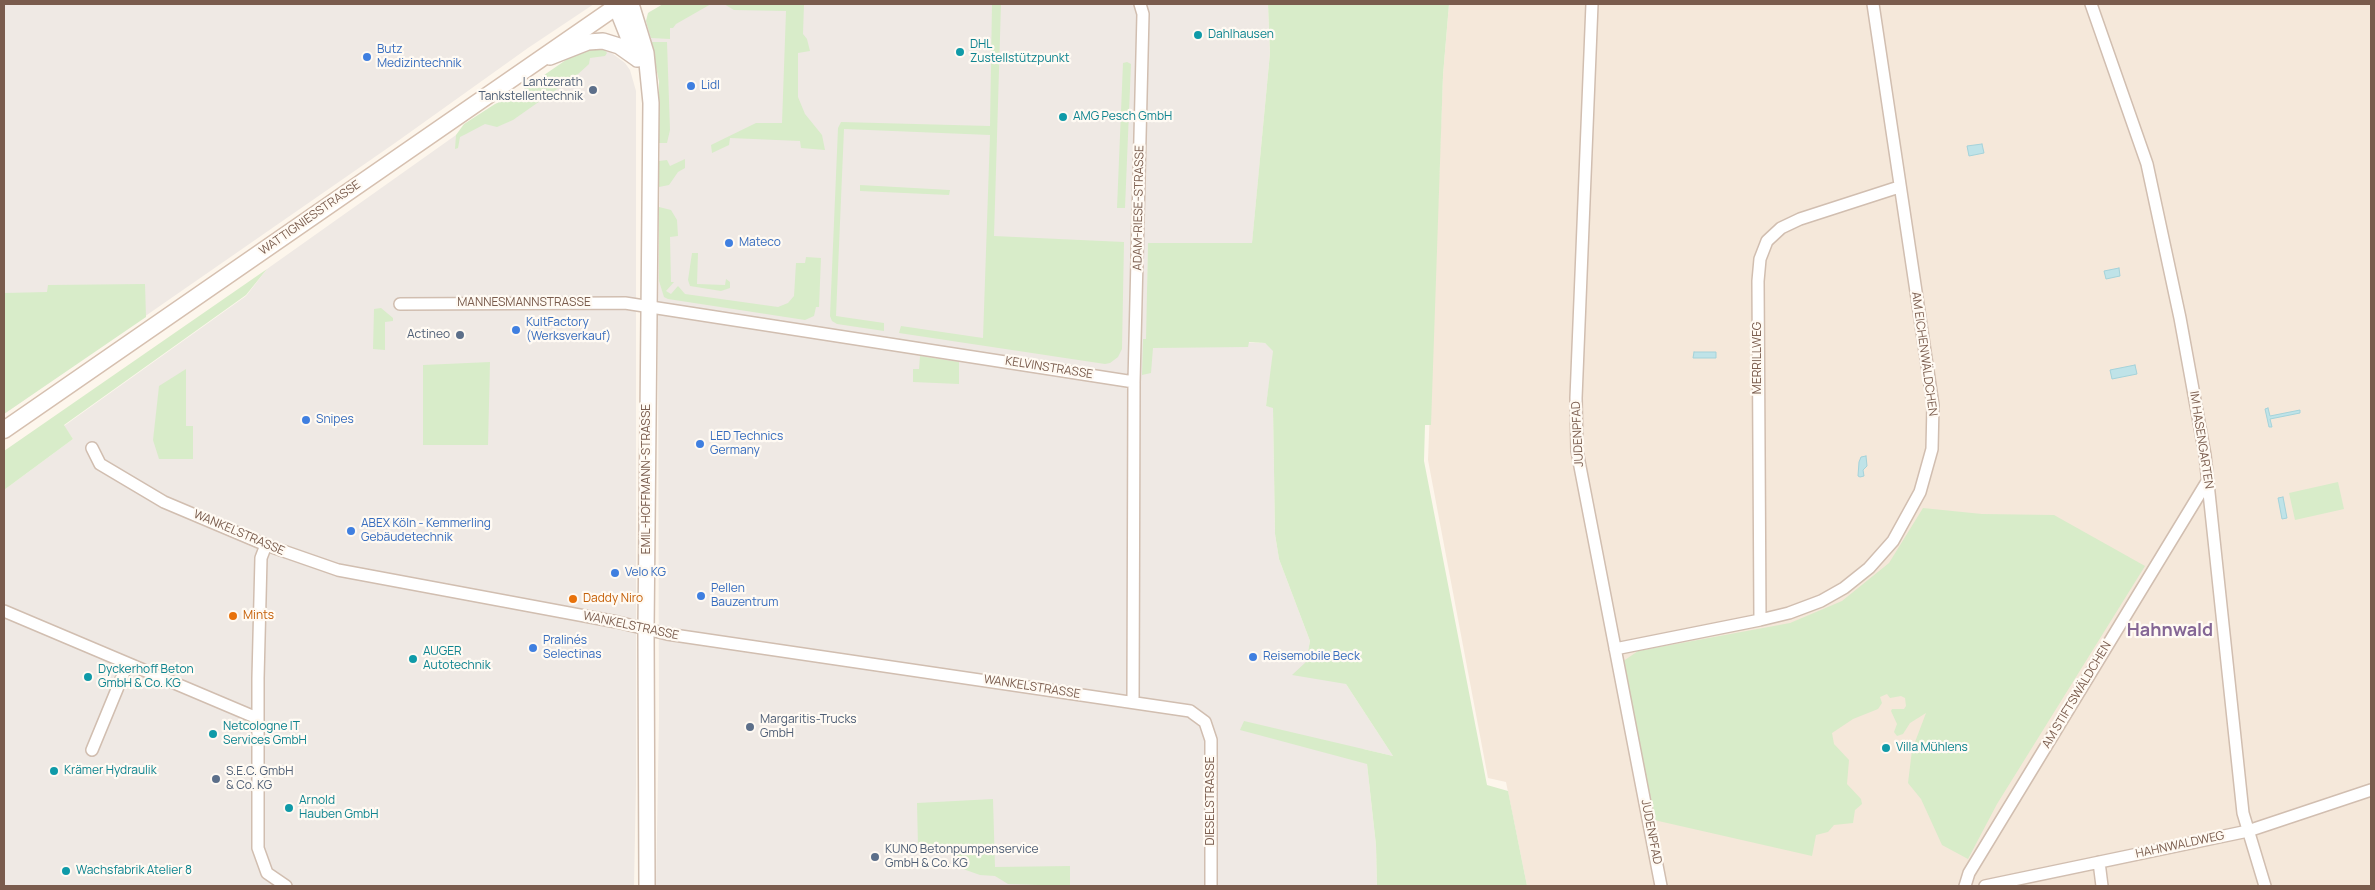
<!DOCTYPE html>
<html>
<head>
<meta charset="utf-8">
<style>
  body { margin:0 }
  #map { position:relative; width:2375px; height:890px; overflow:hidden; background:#fdf6ec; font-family:Manrope,sans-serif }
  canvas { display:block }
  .frame { position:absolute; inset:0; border:5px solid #7a5c4d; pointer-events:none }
</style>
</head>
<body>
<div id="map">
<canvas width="2375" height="890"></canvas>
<div class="frame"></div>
</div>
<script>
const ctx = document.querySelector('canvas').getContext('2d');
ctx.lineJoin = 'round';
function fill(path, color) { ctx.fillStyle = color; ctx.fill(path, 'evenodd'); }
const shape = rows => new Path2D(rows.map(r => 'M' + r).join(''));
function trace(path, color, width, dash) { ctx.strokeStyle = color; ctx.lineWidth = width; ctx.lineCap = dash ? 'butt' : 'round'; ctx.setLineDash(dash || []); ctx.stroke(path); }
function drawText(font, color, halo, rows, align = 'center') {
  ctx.font = font + ' Manrope,sans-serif'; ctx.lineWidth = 4.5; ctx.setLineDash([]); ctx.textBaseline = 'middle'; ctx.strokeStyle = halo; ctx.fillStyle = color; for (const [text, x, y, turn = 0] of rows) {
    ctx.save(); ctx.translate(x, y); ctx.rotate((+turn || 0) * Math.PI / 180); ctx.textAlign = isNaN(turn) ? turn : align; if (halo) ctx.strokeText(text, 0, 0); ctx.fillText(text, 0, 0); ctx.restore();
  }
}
const residential = shape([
  [1449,4,2371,4,2371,886,1527,886,1506,782,1488,778,1428,460,1443,75]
]);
const industrial = shape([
  [4,4,594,4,528,48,395,143,4,414],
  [665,4,1268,4,1270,53,1252,244,1148,243,1147,339,1265,343,1274,351,1266,406,1273,407,1275,534,1279,559,1310,641,1306,662,1346,684,1393,756,1363,749,1367,764,1376,845,1377,886,656,886,659,717,658,329,660,143,659,81,646,21,649,12],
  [599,50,609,51,625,63,630,70,636,91,636,784,634,886,4,886,4,490,73,439,64,426,246,296,267,269,456,135]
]);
const green = shape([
  [663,4,711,4,676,24,673,28,670,28,670,39,651,38,646,21,648,13],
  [724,4,804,4,803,34,807,39,810,51,798,53,798,97,805,114,822,135,825,150,801,148,800,141,730,138,729,145,712,153,711,145,756,123,782,123,786,11,734,10],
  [992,4,1001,4,994,236,1124,242,1122,349,1118,357,1110,363,1105,364,899,333,901,326,983,338,990,135,844,129,836,316,884,323,884,331,837,324,832,321,830,316,838,128,841,122,990,126],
  [1268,4,1449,4,1443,75,1431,425,1425,425,1424,461,1487,785,1508,791,1527,886,1377,886,1376,845,1367,764,1240,730,1244,721,1393,756,1346,684,1292,675,1306,662,1310,641,1279,559,1275,534,1273,408,1266,406,1273,351,1265,343,1249,342,1248,347,1153,348,1151,373,1142,375,1143,339,1146,339,1148,243,1252,243,1270,53],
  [651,42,667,42,670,130,667,143,659,143,659,81],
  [594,47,603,48,607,53,605,56,590,58,589,64,577,75,513,120,497,127,485,124,466,134,460,137,458,148,455,149,456,135,464,124,495,104,515,95,579,51],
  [1127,62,1131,64,1125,208,1117,208,1123,63],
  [685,159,685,168,678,172,669,185,659,187,659,161,667,160,670,166],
  [860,185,950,190,949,195,860,191],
  [659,207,671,210,677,220,678,236,670,237,671,282,674,282,666,291,671,294,678,286,685,294,778,307,788,303,794,296,796,263,805,263,806,257,821,258,819,307,816,307,814,316,805,320,668,299,664,297,659,281],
  [692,253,698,253,697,284,725,285,726,279,730,282,730,288,721,291,690,286,688,280],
  [267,269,246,295,64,425,73,439,4,490,4,451],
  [145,284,146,317,4,414,4,293,47,292,48,285],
  [381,308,393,318,393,321,385,322,385,350,373,349,374,309],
  [920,356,959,362,959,384,913,382,913,369,919,369],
  [490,362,488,445,423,445,423,365],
  [186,369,186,426,193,426,193,459,159,459,153,440,159,386],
  [2338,482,2344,509,2295,520,2289,493],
  [1923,508,1982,514,2054,515,2145,566,1997,804,1968,859,1942,845,1921,799,1908,783,1912,750,1926,713,1910,723,1903,734,1897,736,1894,732,1897,724,1891,711,1892,709,1904,709,1906,706,1905,698,1901,696,1890,698,1887,694,1880,697,1882,703,1878,709,1853,719,1832,733,1834,744,1849,760,1847,784,1861,799,1862,804,1855,810,1853,823,1834,825,1828,832,1816,835,1812,856,1654,820,1622,662,1638,651,1790,623,1842,601,1889,563],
  [993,799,995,867,1070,866,1070,886,1008,884,995,876,980,875,963,869,951,851,918,847,917,803]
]);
const water = shape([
  [1982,144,1984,153,1969,156,1967,146,1982,144],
  [2119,268,2120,276,2106,279,2104,271,2119,268],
  [1694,352,1716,352,1716,358,1693,358,1694,352],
  [2135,365,2137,374,2112,379,2110,370,2135,365],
  [2268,408,2270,416,2300,410,2300,413,2270,419,2272,427,2269,427,2265,409,2268,408],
  [1866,456,1867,466,1863,470,1864,476,1860,477,1858,476,1859,462,1861,457,1866,456],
  [2283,497,2287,518,2282,519,2278,498,2283,497]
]);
const minor = shape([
  [1592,4,1576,398,1577,451,1661,886],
  [2091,4,2147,164,2180,318,2205,455,2243,813,2265,886],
  [400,304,625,303,1134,382],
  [92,448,100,464,164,502,266,545,338,570,617,622,667,634,1190,711,1205,722,1211,740,1211,886],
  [266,545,261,558,258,678,258,848,267,873,286,886],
  [4,611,257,718],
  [1760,620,1758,281,1760,259,1767,241,1781,228,1800,219,1899,187],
  [1615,649,1760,620,1789,613,1821,601,1844,588,1869,568,1893,541,1920,492,1932,449,1933,405,1873,4],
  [1133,702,1134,382,1143,14,1140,4],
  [92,750,127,665],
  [2099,862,2102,886],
  [1965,886,1969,873,2208,480],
  [1985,886,2248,831,2371,790]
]);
const tertiary = shape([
  [631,4,646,53,651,103,646,630,647,886],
  [616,6,637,59],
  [550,57,588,42,603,41,619,46,636,58]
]);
const secondary = shape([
  [4,430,620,4]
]);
const markers = [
  [1198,35,5,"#0f9aa8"],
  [960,52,5,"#0f9aa8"],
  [367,57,5,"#3f7fe0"],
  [691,86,5,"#3f7fe0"],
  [593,90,5,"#5c6f8a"],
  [1063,117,5,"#0f9aa8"],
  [729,243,5,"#3f7fe0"],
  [516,330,5,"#3f7fe0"],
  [460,335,5,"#5c6f8a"],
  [306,420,5,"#3f7fe0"],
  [700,444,5,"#3f7fe0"],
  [351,531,5,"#3f7fe0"],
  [615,573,5,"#3f7fe0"],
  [701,596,5,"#3f7fe0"],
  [573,599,5,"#e8710a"],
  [233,616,5,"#e8710a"],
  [533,648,5,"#3f7fe0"],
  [1253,657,5,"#3f7fe0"],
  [413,659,5,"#0f9aa8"],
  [88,677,5,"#0f9aa8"],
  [750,727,5,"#5c6f8a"],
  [213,734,5,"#0f9aa8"],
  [1886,748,5,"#0f9aa8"],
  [54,771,5,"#0f9aa8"],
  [216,779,5,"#5c6f8a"],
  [289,808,5,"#0f9aa8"],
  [875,857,5,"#5c6f8a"],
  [66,871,5,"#0f9aa8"]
];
const cultureNames = [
  ["Dahlhausen",1208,35],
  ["DHL",970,45],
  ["Zustellstützpunkt",970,59],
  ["AMG Pesch GmbH",1073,117],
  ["AUGER",423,652],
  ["Autotechnik",423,666],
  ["Dyckerhoff Beton",98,670],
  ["GmbH & Co. KG",98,684],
  ["Netcologne IT",223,727],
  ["Services GmbH",223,741],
  ["Villa Mühlens",1896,748],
  ["Krämer Hydraulik",64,771],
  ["Arnold",299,801],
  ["Hauben GmbH",299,815],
  ["Wachsfabrik Atelier 8",76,871]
];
const shopNames = [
  ["Butz",377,50],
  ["Medizintechnik",377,64],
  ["Lidl",701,86],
  ["Mateco",739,243],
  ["KultFactory",526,323],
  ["(Werksverkauf)",526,337],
  ["Snipes",316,420],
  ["LED Technics",710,437],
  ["Germany",710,451],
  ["ABEX Köln - Kemmerling",361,524],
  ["Gebäudetechnik",361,538],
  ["Velo KG",625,573],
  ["Pellen",711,589],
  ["Bauzentrum",711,603],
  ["Pralinés",543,641],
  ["Selectinas",543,655],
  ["Reisemobile Beck",1263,657]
];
const serviceNames = [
  ["Lantzerath",583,83,"right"],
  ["Tankstellentechnik",583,97,"right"],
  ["Actineo",450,335,"right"],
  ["Margaritis-Trucks",760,720],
  ["GmbH",760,734],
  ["S.E.C. GmbH",226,772],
  ["& Co. KG",226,786],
  ["KUNO Betonpumpenservice",885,850],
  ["GmbH & Co. KG",885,864]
];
const streetNames = [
  ["ADAM-RIESE-STRASSE",1139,208,-89],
  ["WATTIGNIESSTRASSE",310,218,-35],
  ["MANNESMANNSTRASSE",524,303],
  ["AM EICHENWÄLDCHEN",1924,354,82],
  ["MERRILLWEG",1758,358,-90],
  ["KELVINSTRASSE",1049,368,9],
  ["JUDENPFAD",1578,434,-93],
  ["IM HASENGARTEN",2201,440,81],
  ["EMIL-HOFFMANN-STRASSE",647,479,-90],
  ["WANKELSTRASSE",239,533,23],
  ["WANKELSTRASSE",631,626,12],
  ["WANKELSTRASSE",1032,687,9],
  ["AM STIFTSWÄLDCHEN",2077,695,-59],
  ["DIESELSTRASSE",1211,801,-90],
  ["JUDENPFAD",1651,832,79],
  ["HAHNWALDWEG",2180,845,-12]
];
const foodNames = [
  ["Daddy Niro",583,599],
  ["Mints",243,616]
];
const districtNames = [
  ["Hahnwald",2170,631]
];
fill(residential, '#f5e8da');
fill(industrial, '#efe9e4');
fill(green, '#d8ecc9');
fill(water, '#bfe3e8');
trace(water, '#a5d3da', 1);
trace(minor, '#d1beb0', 14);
trace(tertiary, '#d1beb0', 18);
trace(secondary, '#d6c0b0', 19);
trace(minor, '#fff', 11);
trace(tertiary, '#fff', 15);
trace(secondary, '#fff', 16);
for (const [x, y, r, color] of markers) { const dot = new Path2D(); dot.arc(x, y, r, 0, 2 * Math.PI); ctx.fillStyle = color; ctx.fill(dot); trace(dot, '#fffaf3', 2); }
drawText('12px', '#0d838f', '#fffaf3', cultureNames, 'left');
drawText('12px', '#366cbe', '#fffaf3', shopNames, 'left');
drawText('12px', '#4e5e75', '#fffaf3', serviceNames, 'left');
drawText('12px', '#7a5c4d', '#fffaf3', streetNames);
drawText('12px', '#c56008', '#fffaf3', foodNames, 'left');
drawText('bold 18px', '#846695', '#fffaf3', districtNames);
</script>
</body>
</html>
